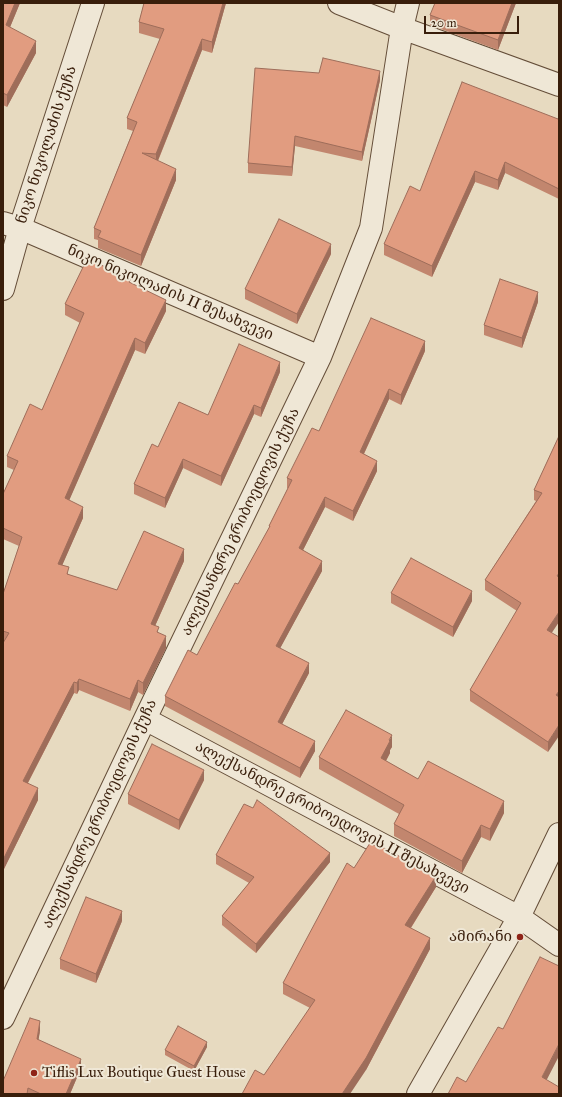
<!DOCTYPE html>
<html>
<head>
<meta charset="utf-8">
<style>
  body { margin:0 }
  #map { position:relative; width:562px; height:1097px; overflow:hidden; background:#e7dac0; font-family:"IM FELL Great Primer",serif }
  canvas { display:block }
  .frame { position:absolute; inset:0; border:4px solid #391e0b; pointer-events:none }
  .scale { position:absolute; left:424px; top:16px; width:95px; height:18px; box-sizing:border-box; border:2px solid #391e0b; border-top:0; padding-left:5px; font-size:12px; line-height:14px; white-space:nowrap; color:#391e0b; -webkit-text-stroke:3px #efe7d6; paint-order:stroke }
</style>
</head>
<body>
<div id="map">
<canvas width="562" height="1097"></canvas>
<div class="frame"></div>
<div class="scale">20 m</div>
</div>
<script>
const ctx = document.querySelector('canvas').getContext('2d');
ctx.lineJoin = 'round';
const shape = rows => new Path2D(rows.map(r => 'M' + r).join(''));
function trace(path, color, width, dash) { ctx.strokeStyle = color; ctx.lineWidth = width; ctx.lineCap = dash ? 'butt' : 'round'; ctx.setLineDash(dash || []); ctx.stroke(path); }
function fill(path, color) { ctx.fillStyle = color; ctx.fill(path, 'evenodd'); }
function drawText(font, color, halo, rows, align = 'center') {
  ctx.font = font + ' "IM FELL Great Primer","Noto Serif Georgian",serif'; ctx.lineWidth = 4; ctx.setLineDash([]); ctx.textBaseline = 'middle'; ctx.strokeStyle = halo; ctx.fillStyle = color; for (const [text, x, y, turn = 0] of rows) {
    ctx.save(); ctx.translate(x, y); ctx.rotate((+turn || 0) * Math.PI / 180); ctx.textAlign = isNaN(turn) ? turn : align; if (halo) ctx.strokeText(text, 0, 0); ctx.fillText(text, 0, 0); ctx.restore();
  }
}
const minor = shape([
  [339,3,402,28,559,85],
  [3,223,20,228,320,357],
  [3,289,20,228,93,3],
  [145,719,519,917,559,945],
  [3,1018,145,719,320,357,371,228,402,28,408,3],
  [418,1094,519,917,559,834]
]);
const wall = shape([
  [3,3,20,3,10,27,36,53,7,107,3,105],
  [144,3,226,3,212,53,202,50,158,161,176,180,141,266,98,248,98,240,94,239,94,228,133,131,127,129,127,118,160,39,139,33,139,22],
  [516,3,498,50,430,25,430,15],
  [380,80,362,161,295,146,292,176,248,173,248,163],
  [559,117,559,199,505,173,498,190,475,182,432,277,384,255,384,244,420,191,558,119],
  [331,254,297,324,245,299,245,289],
  [131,283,166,311,145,354,135,350,69,500,83,518,62,565,69,575,117,590,184,561,155,626,166,648,143,695,138,692,130,711,79,690,77,694,74,693,28,783,38,800,3,871,4,642,3,642,3,594,19,546,3,539,3,494,14,470,7,467,7,456,42,410,80,323,65,315,65,304],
  [538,302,522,348,484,335,484,325],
  [425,351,401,405,389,399,364,454,377,471,353,521,325,507,303,550,322,571,280,648,309,673,282,724,315,751,300,778,165,706,165,696,197,655,238,584,269,528,269,526,288,488,287,488,287,478,319,431],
  [280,372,261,417,254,414,221,486,183,468,165,508,134,494,134,484,158,447,208,415],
  [559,436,552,633,548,752,470,701,470,690,517,611,485,590,485,580,536,501,534,500,534,490],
  [391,593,472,601,453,637,391,603],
  [392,747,390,750,390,753,386,761,418,779,504,813,490,841,481,837,462,873,394,836,394,824,399,814,319,769,319,757],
  [204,780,179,830,128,804,128,794],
  [216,855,330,862,256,953,222,925,222,916,249,883,216,864],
  [354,868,436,887,411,928,430,949,366,1070,264,1075,310,1008,283,994,283,983],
  [122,921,96,983,60,969,60,959],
  [40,1031,38,1040,81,1068,70,1094,3,1094],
  [207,1047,194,1071,165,1055,165,1050]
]);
const shadedWall = shape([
  [15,3,20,3,6,37,6,25],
  [223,3,226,3,212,53,212,42],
  [512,3,516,3,498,50,498,40],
  [202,39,202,50,156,165,156,154],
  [36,41,36,53,7,107,7,95],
  [380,71,380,80,362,161,362,152],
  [295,136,295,146,292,176,292,167],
  [505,162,505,173,498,190,498,180],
  [176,169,176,180,141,266,141,255],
  [475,171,475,182,432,277,432,266],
  [331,244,331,254,297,324,297,314],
  [538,292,538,302,522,348,522,338],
  [166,300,166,311,145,354,145,343],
  [135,338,135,350,65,510,65,498],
  [425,341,425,351,401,405,401,395],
  [280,362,280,372,261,417,261,408],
  [389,389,389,399,360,462,360,452],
  [254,405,254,414,221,486,221,476],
  [183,459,183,468,165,508,165,498],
  [377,461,377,471,353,521,353,511],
  [325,497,325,507,299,558,299,548],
  [83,507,83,518,58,575,58,564],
  [184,549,184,561,151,635,151,624],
  [322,561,322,571,276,656,276,646],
  [472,591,472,601,453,637,453,627],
  [559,612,559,622,547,640,547,630],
  [166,636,166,648,143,695,143,683],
  [309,663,309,673,278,732,278,722],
  [79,679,79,690,77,694,77,683],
  [138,680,138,692,130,711,130,699],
  [74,682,74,693,23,792,23,781],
  [559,691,559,701,556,695],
  [559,725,559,736,548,752,548,742],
  [392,735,392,747,390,750,390,753,381,770,381,758],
  [315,741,315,751,300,778,300,768],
  [204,770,204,780,179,830,179,820],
  [38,788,38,800,3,871,3,860],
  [504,801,504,813,490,841,490,829],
  [481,825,481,837,462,873,462,861],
  [330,853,330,862,256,953,256,944],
  [436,876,436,887,405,937,405,925],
  [122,911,122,921,96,983,96,974],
  [430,938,430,949,366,1070,350,1094,342,1094],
  [40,1021,40,1031,37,1049,37,1039],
  [207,1042,207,1047,194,1071,194,1066],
  [559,1044,559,1056,542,1089,542,1077],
  [81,1059,81,1068,70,1094,66,1094]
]);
const building = shape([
  [3,3,15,3,6,25,36,41,7,95,3,93,3,3],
  [144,3,223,3,212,42,202,39,156,154,142,153,176,169,141,255,98,237,101,231,94,228,137,122,127,118,164,29,139,22,144,3],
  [435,3,512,3,498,40,430,15,435,3],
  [323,58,380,71,362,152,295,136,292,167,248,163,255,68,319,73,323,58],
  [462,82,558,119,559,117,559,189,505,162,498,180,475,171,432,266,384,244,410,186,420,191,462,82],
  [279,219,331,244,297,314,245,289,279,219],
  [87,259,131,278,129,282,166,300,145,343,135,338,65,498,83,507,58,564,69,567,67,574,117,590,144,531,184,549,151,624,159,627,157,632,166,636,143,683,138,680,130,699,79,679,77,683,74,682,23,781,38,788,3,860,3,643,9,633,3,631,3,594,22,537,3,528,3,494,18,461,7,456,30,404,42,410,84,313,65,304,87,259],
  [500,279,538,292,522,338,484,325,500,279],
  [371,318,425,341,401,395,389,389,360,452,377,461,353,511,325,497,299,548,322,561,276,646,309,663,278,722,315,741,300,768,165,696,188,650,197,655,235,583,238,584,270,526,269,526,292,480,287,478,312,428,319,431,371,318],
  [239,344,280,362,261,408,254,405,221,476,183,459,165,498,134,484,152,444,158,447,179,402,208,415,239,344],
  [559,436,559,573,557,576,559,577,559,612,547,630,559,637,559,691,556,695,559,697,559,725,548,742,470,690,521,603,485,580,542,493,534,490,559,436],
  [411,558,472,591,453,627,391,593,411,558],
  [346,710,392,735,389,740,390,741,381,758,418,779,428,761,504,801,490,829,481,825,462,861,394,824,404,805,319,757,346,710],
  [152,744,204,770,179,820,128,794,152,744],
  [257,800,330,853,256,944,222,916,254,877,216,855,244,804,253,808,257,800],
  [370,843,381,849,382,847,436,876,405,925,430,938,366,1058,342,1094,242,1094,255,1070,264,1075,315,1000,283,983,347,863,354,868,370,843],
  [86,897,122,911,96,974,60,959,86,897],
  [540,957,559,966,559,1044,542,1077,559,1087,559,1094,448,1094,457,1077,466,1082,498,1027,503,1029,540,957],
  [30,1018,40,1021,37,1039,81,1059,66,1094,41,1094,28,1088,27,1094,3,1094,3,1081,30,1018],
  [178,1026,207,1042,194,1066,165,1050,178,1026]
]);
const markers = [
  [520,937,4,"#8f2418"],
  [34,1073,4,"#8f2418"]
];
const streetNames = [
  ["ნიკო ნიკოლაძის ქუჩა",47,145,-72],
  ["ნიკო ნიკოლაძის II შესახვევი",170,293,23],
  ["ალექსანდრე გრიბოედოვის ქუჩა",241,522,-64],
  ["ალექსანდრე გრიბოედოვის ქუჩა",100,814,-65],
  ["ალექსანდრე გრიბოედოვის II შესახვევი",332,818,28]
];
const poiNames = [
  ["ამირანი",512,937],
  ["Tiflis Lux Boutique Guest House",42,1073,"left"]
];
trace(minor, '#644d38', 24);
trace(minor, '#efe7d6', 22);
fill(wall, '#c2866e');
fill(shadedWall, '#9e6d5a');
fill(building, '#e19c80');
trace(building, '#9e6d5a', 1);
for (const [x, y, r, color] of markers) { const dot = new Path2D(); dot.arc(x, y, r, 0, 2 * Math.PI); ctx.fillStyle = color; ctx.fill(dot); trace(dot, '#efe7d6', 1.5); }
drawText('15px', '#391e0b', '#efe7d6', streetNames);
drawText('15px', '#391e0b', '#efe7d6', poiNames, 'right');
</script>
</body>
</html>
